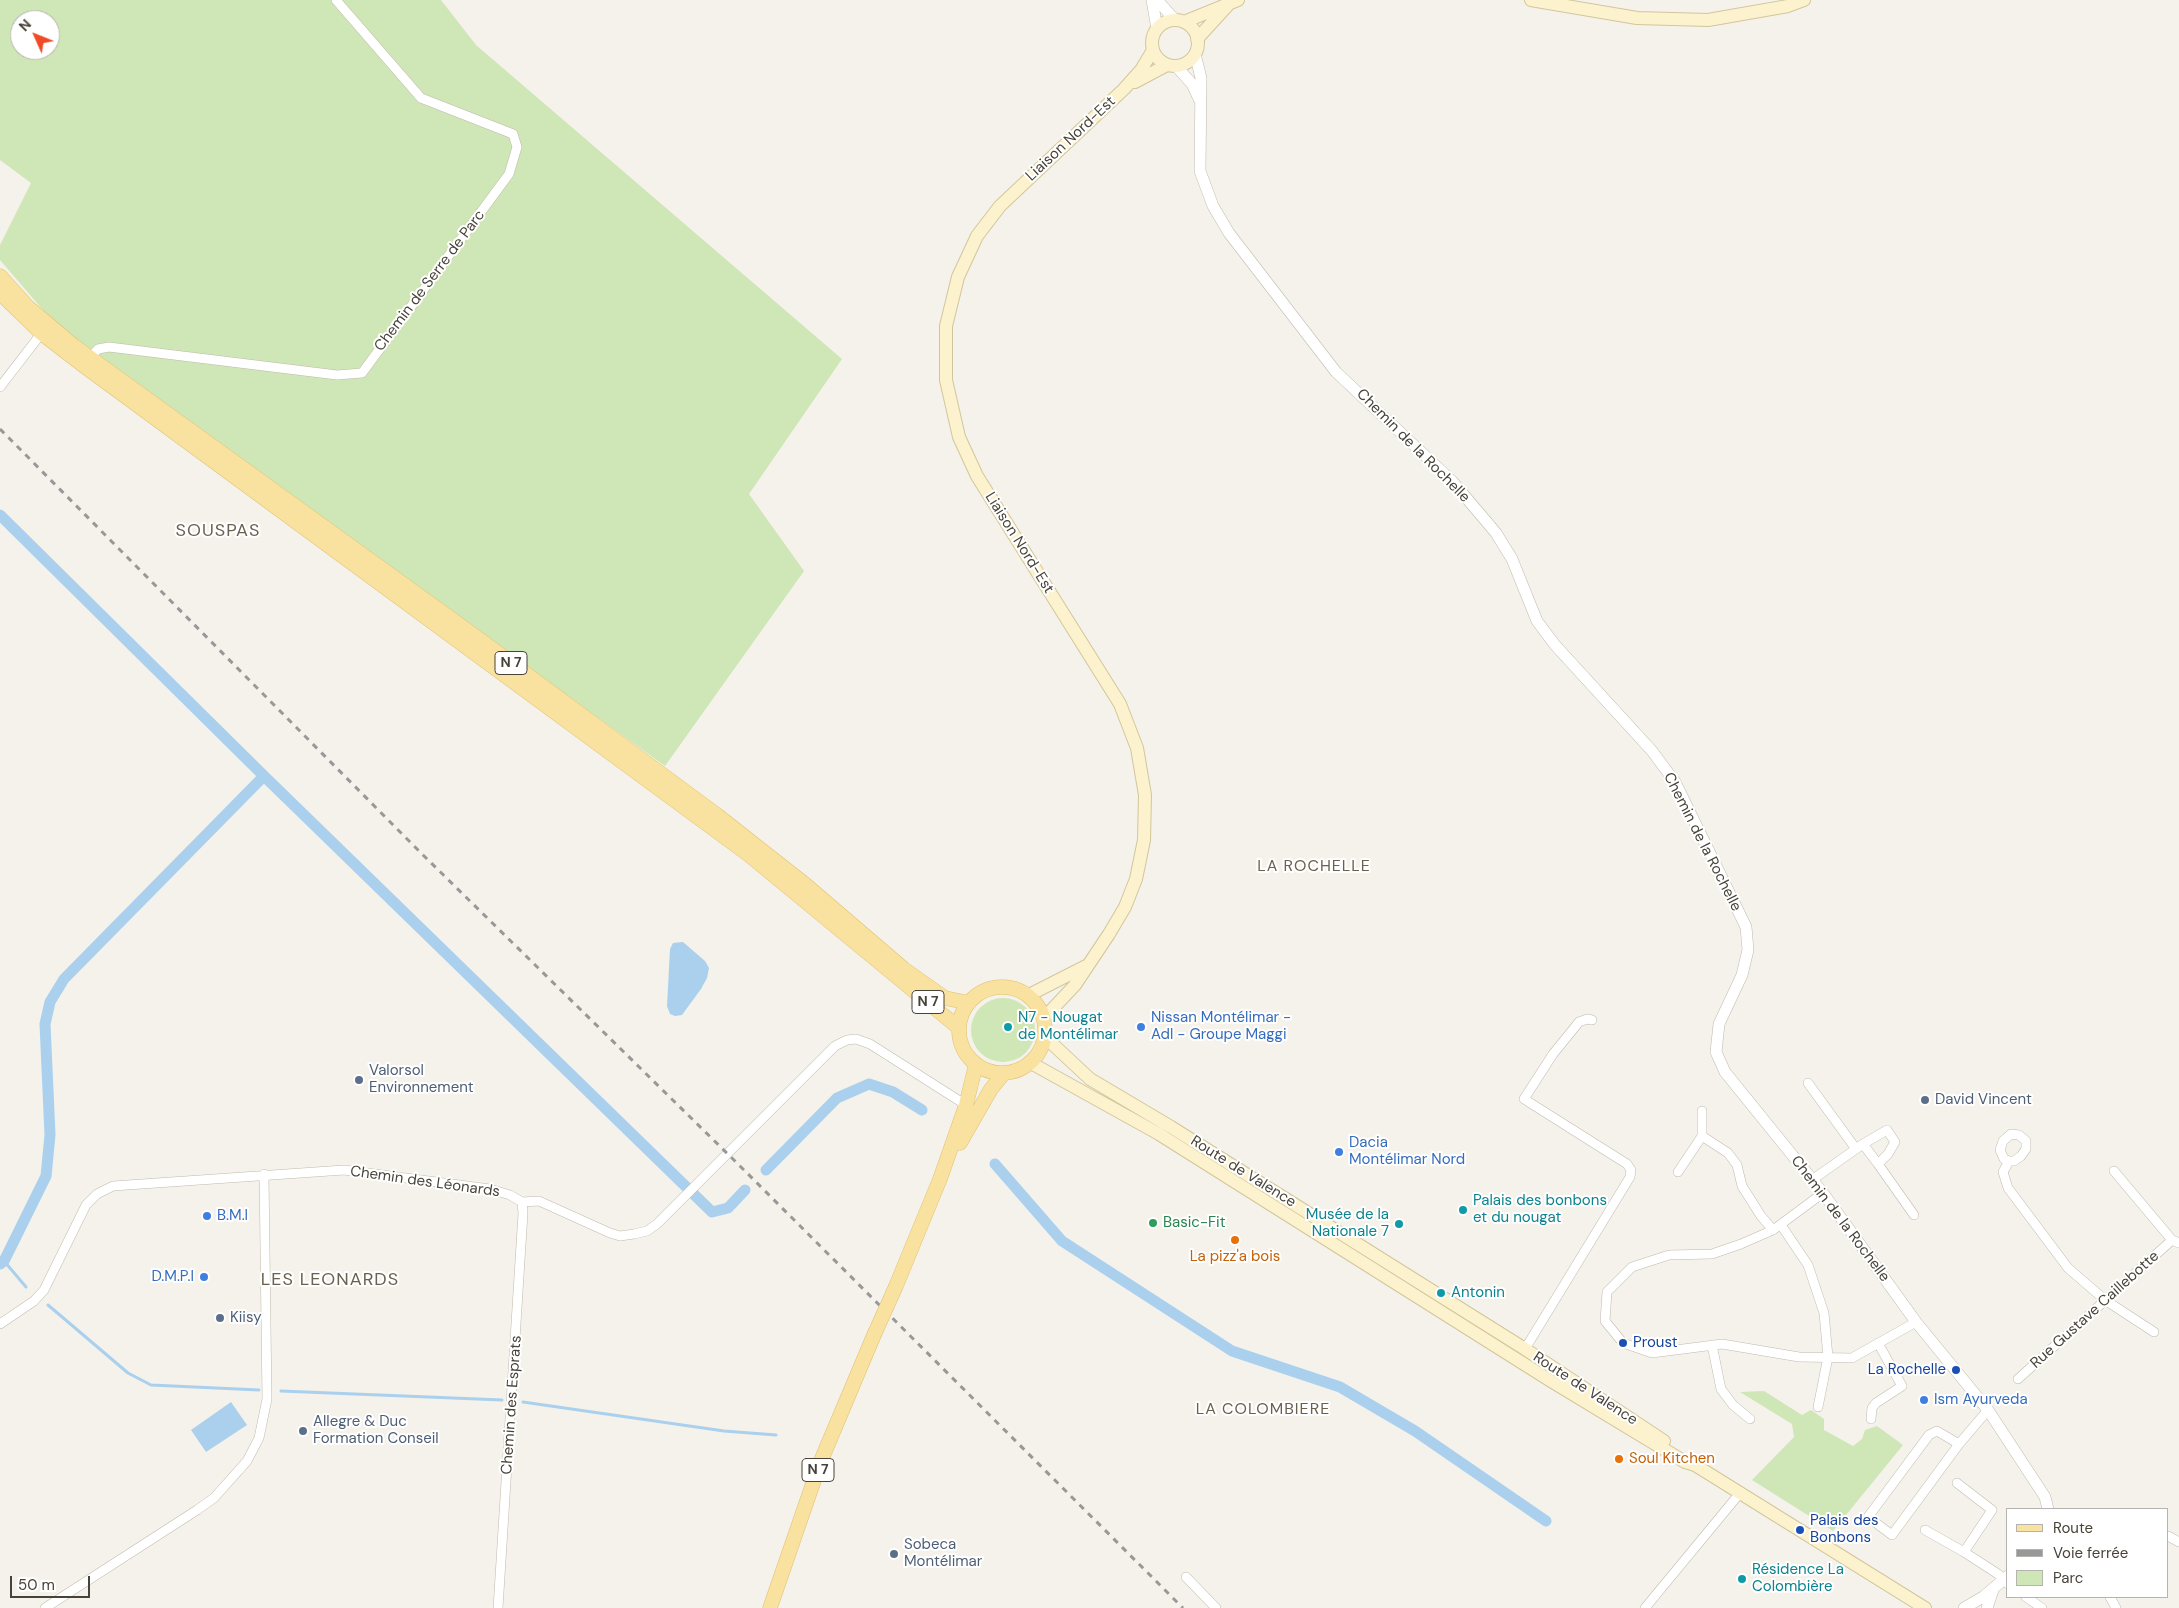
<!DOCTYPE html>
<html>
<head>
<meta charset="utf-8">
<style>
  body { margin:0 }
  #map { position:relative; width:2179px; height:1608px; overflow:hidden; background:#f4f2eb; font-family:"DM Sans",sans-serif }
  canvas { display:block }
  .legend { position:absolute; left:2006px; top:1508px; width:162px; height:90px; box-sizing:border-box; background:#fff; border:1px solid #b6b4b0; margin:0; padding:6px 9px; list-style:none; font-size:15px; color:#484339 }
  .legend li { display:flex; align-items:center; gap:10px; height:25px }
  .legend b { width:25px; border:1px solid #b6b4b0 }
  .north { position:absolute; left:10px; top:10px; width:50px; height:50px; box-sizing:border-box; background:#fff; border:1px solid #b6b4b0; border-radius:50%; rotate:314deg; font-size:14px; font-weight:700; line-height:20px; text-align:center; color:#484339 }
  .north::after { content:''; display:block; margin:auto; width:18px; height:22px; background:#ef4b27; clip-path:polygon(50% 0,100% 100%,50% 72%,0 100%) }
  .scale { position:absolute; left:10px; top:1576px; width:80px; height:22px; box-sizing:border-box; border:2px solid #484339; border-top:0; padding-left:6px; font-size:15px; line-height:18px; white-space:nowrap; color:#484339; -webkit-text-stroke:4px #fff; paint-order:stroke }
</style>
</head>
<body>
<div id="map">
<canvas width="2179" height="1608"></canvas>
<ul class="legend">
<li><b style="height:6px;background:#f9e29f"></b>Route</li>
<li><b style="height:6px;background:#989898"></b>Voie ferrée</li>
<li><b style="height:14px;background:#cfe6b6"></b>Parc</li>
</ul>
<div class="north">N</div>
<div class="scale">50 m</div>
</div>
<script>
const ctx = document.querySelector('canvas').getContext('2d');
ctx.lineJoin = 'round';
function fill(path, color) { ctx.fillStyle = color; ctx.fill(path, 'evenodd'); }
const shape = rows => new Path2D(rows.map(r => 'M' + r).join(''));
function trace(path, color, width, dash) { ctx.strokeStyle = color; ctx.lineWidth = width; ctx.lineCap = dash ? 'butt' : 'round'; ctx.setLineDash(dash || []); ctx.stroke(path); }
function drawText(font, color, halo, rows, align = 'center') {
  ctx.font = font + ' "DM Sans",sans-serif'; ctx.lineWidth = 4; ctx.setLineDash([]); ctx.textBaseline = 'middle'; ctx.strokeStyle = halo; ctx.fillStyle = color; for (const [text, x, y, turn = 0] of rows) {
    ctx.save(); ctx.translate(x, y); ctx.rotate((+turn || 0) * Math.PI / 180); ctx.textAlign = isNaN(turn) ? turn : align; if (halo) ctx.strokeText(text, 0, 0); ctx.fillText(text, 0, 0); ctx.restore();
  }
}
const green = shape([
  [0,0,441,0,476,45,842,359,749,494,804,571,665,766,61,331,0,260,0,245,31,183,0,160],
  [20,20,50,20,50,50,20,50],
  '971 1030a32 32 0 1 1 64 0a32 32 0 1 1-64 0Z',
  [1764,1391,1802,1415,1811,1410,1824,1419,1824,1430,1853,1446,1862,1439,1865,1430,1877,1426,1903,1445,1833,1531,1752,1480,1794,1437,1792,1424,1740,1392]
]);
const water = shape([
  [683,942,705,961,709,968,707,978,701,989,682,1015,675,1016,670,1014,667,1006,670,949,673,943],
  [231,1402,247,1425,206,1452,191,1430]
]);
const stream = shape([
  [4,1261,26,1287],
  [48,1305,128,1373,151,1385,259,1390],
  [281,1391,502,1400],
  [523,1402,724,1431,776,1435]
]);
const canal = shape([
  [0,515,264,776,712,1212,728,1208,745,1190],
  [995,1164,1062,1241,1232,1351,1340,1387,1415,1431,1546,1521],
  [766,1170,837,1098,869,1084,893,1092,922,1110],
  [0,1264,4,1261,46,1176,50,1135,45,1024,50,1002,64,979,264,776]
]);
const minor = shape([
  [88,360,98,349,109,347,337,375,362,373,509,174,517,147,513,134,421,98,336,0],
  [0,387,44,330],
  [1808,1083,1856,1149],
  [1702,1111,1702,1136],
  [1863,1144,1878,1164],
  [2009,1161,2014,1161,2021,1156,2026,1149,2026,1141,2019,1135,2011,1134,2003,1141,2000,1150,2004,1159,2009,1161,2003,1172,2008,1188,2068,1268,2105,1300,2154,1332],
  [2114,1171,2172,1240,2179,1243],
  [1678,1172,1702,1136,1728,1153,1737,1165,1742,1186,1761,1216,1773,1230],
  [1812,1180,1863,1144,1887,1130,1895,1142,1888,1154,1878,1164,1914,1215],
  [1823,1193,1773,1230,1741,1244,1712,1254,1669,1255,1632,1267,1607,1292,1605,1321,1623,1343,1652,1353,1722,1344,1799,1357,1852,1358,1916,1322],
  [1781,1225,1808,1265,1824,1313,1828,1357,1818,1407],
  [0,1324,34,1301,44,1290,86,1205,97,1194,113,1186,344,1170,490,1189,510,1195,522,1202,539,1201,610,1233,620,1236,634,1234,647,1231,657,1224,835,1046,847,1040,856,1039,870,1044,966,1105],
  [1712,1345,1721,1389,1733,1405,1750,1419],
  [1525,1349,1630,1177,1631,1170,1627,1164,1524,1099,1553,1054,1579,1022,1587,1019,1592,1020],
  [2018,1379,2172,1240],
  [1871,1419,1872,1408,1876,1403,1902,1386,1878,1343],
  [1959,1444,1937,1431,1929,1435,1868,1517,1892,1535,1959,1444,1988,1410],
  [1957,1483,1992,1510,1964,1552],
  [1925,1530,1964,1552,1998,1574,2008,1584],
  [2168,1536,2179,1542],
  [1186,1577,1216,1608],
  [2026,1597,2042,1608],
  [2110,1597,2116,1608],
  [45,1608,197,1510,214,1498,247,1461,259,1438,267,1399,264,1174],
  [498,1608,523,1213,522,1202],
  [1645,1608,1740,1493]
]);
const tertiary = shape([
  [1152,0,1157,29],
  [1157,0,1175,20],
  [1195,54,1201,78,1200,171,1213,206,1229,233,1336,372,1452,481,1496,533,1512,559,1537,621,1555,645,1652,751,1675,782,1746,927,1748,950,1742,975,1719,1024,1716,1052,1725,1072,1823,1193,1916,1322,1988,1410,2045,1497,2048,1509],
  [1176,66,1192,84,1199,99],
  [1964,1608,1983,1597,2008,1576],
  [1987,1608,1993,1590]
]);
const secondary = shape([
  [1531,0,1637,18,1708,20,1788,6,1804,0],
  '1152 43a23 23 0 1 1 46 0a23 23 0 1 1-46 0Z',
  [1184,22,1238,0],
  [1197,39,1228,5],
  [1135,82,1167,65],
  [1029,995,1086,966],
  [1044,1018,1075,985,1109,934,1125,907,1136,879,1144,840,1145,795,1137,748,1120,704,977,476,959,437,946,380,946,326,958,277,977,236,1000,206,1124,89,1141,70,1153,50],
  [1045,1037,1090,1079,1171,1127,1525,1349,1664,1441],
  [1031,1063,1159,1134,1551,1381,1685,1462,1695,1465,1925,1608]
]);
const primary = shape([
  [0,276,28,307,74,346,475,636,717,815,806,885,904,969,945,998,969,1003],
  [0,293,41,333,84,366,749,855,959,1028],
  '959 1030a43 43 0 1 1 86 0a43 43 0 1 1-86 0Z',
  [960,1143,991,1089,1004,1073],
  [896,1286,940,1179,966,1105,976,1064],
  [770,1608,820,1463,874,1335]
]);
const rail = shape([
  [0,429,421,853,739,1165,1183,1608]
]);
const primaryBridge = shape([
  [874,1335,896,1286]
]);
const markers = [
  [1008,1027,5,"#0f9aa8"],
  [1141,1027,5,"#3f7fe0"],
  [359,1080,5,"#5c6f8a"],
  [1925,1100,5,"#5c6f8a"],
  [1339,1152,5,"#3f7fe0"],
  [1463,1210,5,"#0f9aa8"],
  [207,1216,5,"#3f7fe0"],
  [1153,1223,5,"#2e9e5b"],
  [1399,1224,5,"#0f9aa8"],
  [1235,1240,5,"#e8710a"],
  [204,1277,5,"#3f7fe0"],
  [1441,1293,5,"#0f9aa8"],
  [220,1318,5,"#5c6f8a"],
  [1623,1343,5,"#1a4fb4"],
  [1956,1370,5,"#1a4fb4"],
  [1924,1400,5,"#3f7fe0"],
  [303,1431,5,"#5c6f8a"],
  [1619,1459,5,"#e8710a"],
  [1800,1530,5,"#1a4fb4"],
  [894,1554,5,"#5c6f8a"],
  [1742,1579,5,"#0f9aa8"]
];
const shields = [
  [511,663,32],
  [928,1002,32],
  [818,1470,32]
];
const shieldNames = [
  ["N 7",511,663],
  ["N 7",928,1002],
  ["N 7",818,1470]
];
const streetNames = [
  ["Liaison Nord-Est",1071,139,-43],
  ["Chemin de Serre de Parc",430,281,-53],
  ["Chemin de la Rochelle",1413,446,45],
  ["Liaison Nord-Est",1019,543,58],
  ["Chemin de la Rochelle",1702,842,63],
  ["Route de Valence",1243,1172,32],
  ["Chemin des Léonards",425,1182,8],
  ["Chemin de la Rochelle",1840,1219,53],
  ["Rue Gustave Caillebotte",2095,1310,-42],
  ["Route de Valence",1585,1389,33],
  ["Chemin des Esprats",512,1405,-86]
];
const cultureNames = [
  ["N7 - Nougat",1018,1018],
  ["de Montélimar",1018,1035],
  ["Palais des bonbons",1473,1201],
  ["et du nougat",1473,1218],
  ["Musée de la",1389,1215,"right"],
  ["Nationale 7",1389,1232,"right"],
  ["Antonin",1451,1293],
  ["Résidence La",1752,1570],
  ["Colombière",1752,1587]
];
const shopNames = [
  ["Nissan Montélimar -",1151,1018],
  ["Adl - Groupe Maggi",1151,1035],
  ["Dacia",1349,1143],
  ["Montélimar Nord",1349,1160],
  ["B.M.I",217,1216],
  ["D.M.P.I",194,1277,"right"],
  ["Ism Ayurveda",1934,1400]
];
const serviceNames = [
  ["Valorsol",369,1071],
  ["Environnement",369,1088],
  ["David Vincent",1935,1100],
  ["Kiisy",230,1318],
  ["Allegre & Duc",313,1422],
  ["Formation Conseil",313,1439],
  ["Sobeca",904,1545],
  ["Montélimar",904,1562]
];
const leisureNames = [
  ["Basic-Fit",1163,1223]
];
const foodNames = [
  ["La pizz'a bois",1235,1257],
  ["Soul Kitchen",1629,1459,"left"]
];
const transitNames = [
  ["Proust",1633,1343],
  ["La Rochelle",1946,1370,"right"],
  ["Palais des",1810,1521],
  ["Bonbons",1810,1538]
];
const neighbourhoodNames = [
  ["LA ROCHELLE",1314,867],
  ["LA COLOMBIERE",1263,1410]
];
const quarterNames = [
  ["SOUSPAS",218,531],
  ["LES LEONARDS",330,1280]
];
fill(green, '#cfe6b6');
fill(water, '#aad0ed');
trace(stream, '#aad0ed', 3);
trace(canal, '#aad0ed', 11);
trace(minor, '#c0baad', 10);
trace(tertiary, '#c0baad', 12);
trace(secondary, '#d2c69c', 14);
trace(primary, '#dfc06e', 15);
trace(minor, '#fff', 9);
trace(tertiary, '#fff', 11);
trace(secondary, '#fcf2cd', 12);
trace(primary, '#f9e29f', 14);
trace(rail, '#989898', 3, [6, 6]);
trace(primaryBridge, '#dfc06e', 15, []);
trace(primaryBridge, '#f9e29f', 14);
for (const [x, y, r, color] of markers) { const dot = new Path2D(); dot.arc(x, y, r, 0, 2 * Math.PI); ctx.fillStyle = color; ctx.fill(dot); trace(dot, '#fff', 2); }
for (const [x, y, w] of shields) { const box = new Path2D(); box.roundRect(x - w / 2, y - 11.5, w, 23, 4); ctx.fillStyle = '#fff'; ctx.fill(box); trace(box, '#484339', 1); }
drawText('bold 14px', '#484339', null, shieldNames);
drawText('15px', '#484339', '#fff', streetNames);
drawText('15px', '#0d838f', '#fff', cultureNames, 'left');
drawText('15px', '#366cbe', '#fff', shopNames, 'left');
drawText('15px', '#4e5e75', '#fff', serviceNames, 'left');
drawText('15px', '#27864d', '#fff', leisureNames, 'left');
drawText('15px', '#c56008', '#fff', foodNames);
drawText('15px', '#164399', '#fff', transitNames, 'left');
ctx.letterSpacing = '1px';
drawText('16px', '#6b6150', '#fff', neighbourhoodNames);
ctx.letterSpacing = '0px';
ctx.letterSpacing = '1px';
drawText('18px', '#6b6150', '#fff', quarterNames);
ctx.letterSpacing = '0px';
</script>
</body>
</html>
